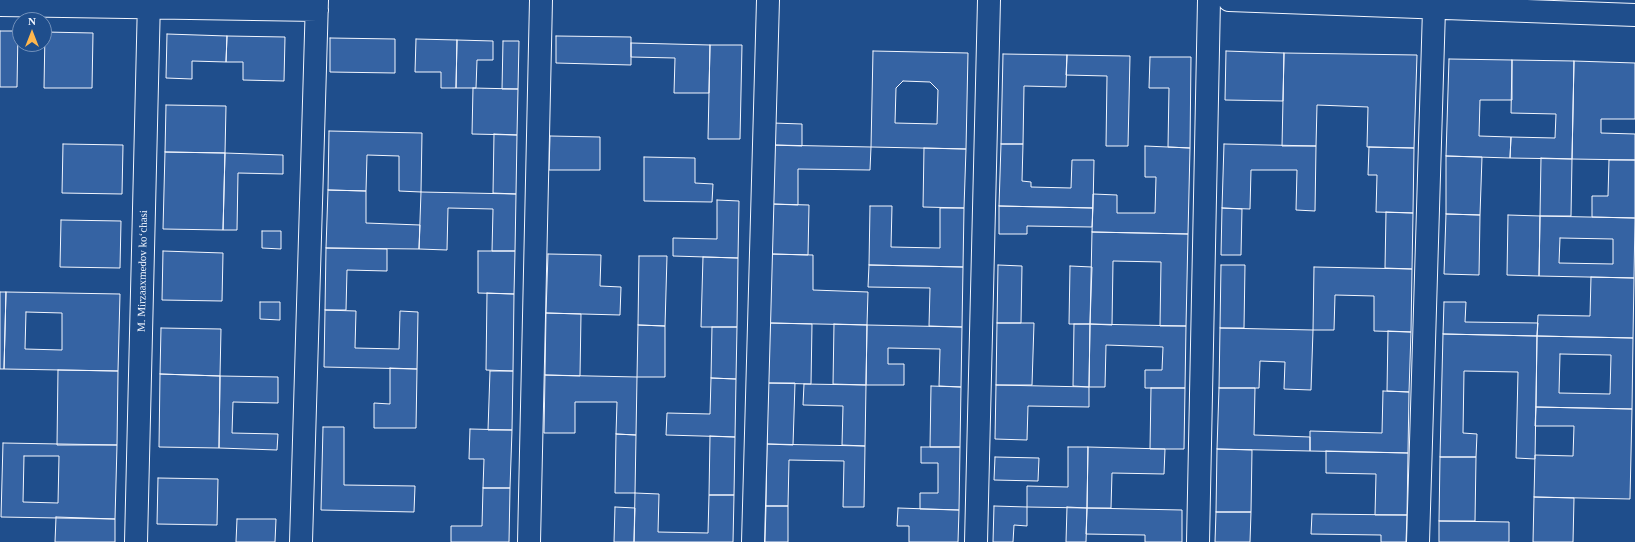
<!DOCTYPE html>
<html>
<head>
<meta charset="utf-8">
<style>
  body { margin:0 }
  #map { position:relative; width:1635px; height:542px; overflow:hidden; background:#1f4e8c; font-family:"Times New Roman",serif }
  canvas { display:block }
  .north { position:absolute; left:12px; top:12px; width:40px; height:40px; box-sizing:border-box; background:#1f4e8c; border:1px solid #7391ba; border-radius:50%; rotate:0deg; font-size:11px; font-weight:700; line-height:16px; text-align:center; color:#f2f6ff }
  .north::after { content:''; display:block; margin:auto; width:14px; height:18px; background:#ffb74d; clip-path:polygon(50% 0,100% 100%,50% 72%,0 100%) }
</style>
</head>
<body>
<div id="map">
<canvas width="1635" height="542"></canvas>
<div class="north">N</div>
</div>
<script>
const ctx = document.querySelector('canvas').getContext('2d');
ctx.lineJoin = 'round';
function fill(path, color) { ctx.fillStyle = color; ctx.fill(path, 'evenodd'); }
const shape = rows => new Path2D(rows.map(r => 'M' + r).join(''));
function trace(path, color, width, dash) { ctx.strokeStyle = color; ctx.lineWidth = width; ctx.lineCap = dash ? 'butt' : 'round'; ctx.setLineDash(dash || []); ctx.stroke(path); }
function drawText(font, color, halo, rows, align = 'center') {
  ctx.font = font + ' "Times New Roman",serif'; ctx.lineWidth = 3; ctx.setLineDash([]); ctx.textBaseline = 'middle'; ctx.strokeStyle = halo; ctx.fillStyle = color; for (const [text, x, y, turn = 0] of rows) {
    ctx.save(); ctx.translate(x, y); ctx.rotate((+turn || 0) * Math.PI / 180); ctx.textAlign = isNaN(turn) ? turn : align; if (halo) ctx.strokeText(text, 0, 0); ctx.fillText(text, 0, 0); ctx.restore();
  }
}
const building = shape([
  [0,31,18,31,17,87,0,87,0,31],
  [45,32,93,33,92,88,44,88,45,32],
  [167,34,227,36,226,62,192,61,192,79,166,78,167,34],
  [227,36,285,37,284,81,243,80,243,62,226,62,227,36],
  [556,36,631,37,631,65,556,63,556,36],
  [330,38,395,39,395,73,330,72,330,38],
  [416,39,457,40,456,88,441,88,441,72,415,72,416,39],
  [457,40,493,41,493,60,477,60,476,88,456,88,457,40],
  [503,41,519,41,518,89,502,89,503,41],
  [631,43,710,45,709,93,674,93,675,58,631,57,631,43],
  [710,45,742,45,740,139,708,139,710,45],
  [873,51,968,53,966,149,871,147,873,51],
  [903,81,930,82,938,90,937,124,895,123,896,88,903,81],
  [1226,51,1284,53,1283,101,1225,100,1226,51],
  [1284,53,1417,55,1414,148,1367,147,1368,107,1317,105,1316,146,1282,146,1284,53],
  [1003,54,1067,55,1066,87,1024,86,1023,144,1001,144,1003,54],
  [1067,55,1130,56,1128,146,1106,146,1107,76,1066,75,1067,55],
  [1150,57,1191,57,1190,148,1168,147,1169,88,1149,88,1150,57],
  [1449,59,1512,60,1512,100,1480,100,1479,136,1511,137,1510,158,1446,156,1449,59],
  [1512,60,1574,61,1572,159,1510,158,1511,137,1555,138,1556,114,1511,113,1512,60],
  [1574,61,1635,63,1635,119,1601,119,1601,133,1635,134,1635,160,1572,159,1574,61],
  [473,88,518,89,517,135,472,134,473,88],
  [166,105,226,106,225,153,165,152,166,105],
  [773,123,802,124,802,146,773,145,773,123],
  [329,131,422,133,421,192,399,191,399,156,367,155,366,191,328,190,329,131],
  [494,134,517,135,516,194,493,193,494,134],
  [550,136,600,137,600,170,549,170,550,136],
  [63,144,123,145,122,194,62,193,63,144],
  [1001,144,1023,144,1022,181,1031,182,1031,187,1071,188,1072,160,1094,160,1093,208,999,206,1001,144],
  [1224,144,1316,146,1315,211,1296,210,1297,170,1251,170,1250,209,1222,208,1224,144],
  [773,145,871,147,870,170,798,169,798,205,772,204,773,145],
  [1145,146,1190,148,1188,234,1092,232,1093,194,1117,195,1117,213,1155,213,1156,177,1145,177,1145,146],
  [1369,147,1414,148,1413,213,1376,212,1377,175,1368,175,1369,147],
  [924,148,966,149,964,208,923,207,924,148],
  [165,152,225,153,223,230,163,229,165,152],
  [225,153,283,155,283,174,238,173,237,230,223,230,225,153],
  [1446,156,1482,157,1480,215,1446,214,1446,156],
  [644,157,695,158,695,183,713,184,712,202,644,201,644,157],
  [1541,158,1572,159,1571,216,1540,216,1541,158],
  [1609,160,1635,160,1635,218,1592,217,1592,196,1608,196,1609,160],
  [328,190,366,191,366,223,420,225,419,249,326,248,328,190],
  [421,192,516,194,515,251,492,251,493,209,448,208,447,250,419,249,421,192],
  [717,200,739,201,738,258,673,256,673,238,717,239,717,200],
  [772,204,809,205,808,255,771,254,772,204],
  [870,206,892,206,891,247,940,248,940,208,964,208,963,267,869,265,870,206],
  [999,206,1093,208,1092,227,1027,226,1027,234,999,234,999,206],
  [1222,208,1242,209,1241,255,1221,255,1222,208],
  [1386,212,1413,213,1412,269,1385,268,1386,212],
  [1446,214,1480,215,1479,275,1444,274,1446,214],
  [1508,215,1540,216,1539,276,1507,275,1508,215],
  [1540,216,1635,218,1634,278,1539,276,1540,216],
  [1560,238,1613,239,1613,264,1559,263,1560,238],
  [61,220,121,221,120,268,60,267,61,220],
  [262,231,281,231,281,249,262,248,262,231],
  [1092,232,1188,234,1186,326,1160,326,1161,262,1113,261,1112,325,1090,324,1092,232],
  [326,248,387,249,387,271,347,270,346,310,325,310,326,248],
  [163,251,223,253,222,301,162,300,163,251],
  [478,251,515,251,514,294,478,293,478,251],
  [548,254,601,255,600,286,621,287,620,315,546,313,548,254],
  [771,254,813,255,813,290,868,292,867,325,770,323,771,254],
  [639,256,667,256,665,326,638,325,639,256],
  [703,257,738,258,737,327,701,327,703,257],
  [869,265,963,267,962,327,929,326,930,288,868,287,869,265],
  [998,265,1022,266,1021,323,997,323,998,265],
  [1221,265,1245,265,1244,328,1220,328,1221,265],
  [1070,266,1092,267,1090,324,1069,324,1070,266],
  [1314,267,1412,269,1411,332,1374,331,1374,296,1335,295,1334,330,1313,330,1314,267],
  [1591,277,1634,278,1633,338,1537,336,1538,315,1590,316,1591,277],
  [0,292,6,292,4,369,0,369,0,292],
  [6,292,120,294,118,371,4,369,6,292],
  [26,312,62,313,62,350,25,349,26,312],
  [487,293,514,294,513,371,486,370,487,293],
  [260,302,280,302,280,320,260,319,260,302],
  [1444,302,1466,302,1465,322,1538,323,1537,336,1443,334,1444,302],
  [325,310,356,311,355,348,399,349,400,311,418,312,417,369,324,367,325,310],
  [546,313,581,314,580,376,545,375,546,313],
  [770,323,812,324,811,384,768,383,770,323],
  [997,323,1034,323,1032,385,996,385,997,323],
  [834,324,867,325,866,385,833,384,834,324],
  [1074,324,1090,324,1089,387,1073,386,1074,324],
  [1090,324,1186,326,1185,388,1145,388,1145,370,1162,370,1163,347,1106,345,1105,387,1089,387,1090,324],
  [638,325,665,326,665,377,637,377,638,325],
  [867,325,962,327,961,387,939,386,940,349,888,348,888,364,904,364,904,385,866,385,867,325],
  [712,327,737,327,736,379,711,378,712,327],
  [161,328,221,329,220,376,160,374,161,328],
  [1220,328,1313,330,1311,390,1284,389,1285,362,1260,361,1259,388,1219,388,1220,328],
  [1388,331,1411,332,1409,392,1387,391,1388,331],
  [1443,334,1537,336,1535,459,1516,458,1518,372,1464,371,1463,433,1477,434,1476,457,1440,457,1443,334],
  [1537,336,1633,338,1632,409,1536,407,1537,336],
  [1560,354,1611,355,1610,394,1559,393,1560,354],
  [390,368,417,369,416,428,374,428,374,403,390,404,390,368],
  [58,370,118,371,117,445,57,445,58,370],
  [490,371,513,371,512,430,488,430,490,371],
  [160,374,220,376,219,448,159,447,160,374],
  [545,375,637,377,636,435,616,434,617,402,575,402,575,433,544,433,545,375],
  [220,376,278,377,278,403,233,402,232,433,278,434,277,450,219,448,220,376],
  [711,378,736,379,735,437,666,435,667,413,710,414,711,378],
  [768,383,795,383,793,445,767,444,768,383],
  [804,384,866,385,865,446,842,445,843,406,803,405,804,384],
  [996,385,1089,387,1089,407,1028,406,1027,440,995,439,996,385],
  [931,386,961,387,960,447,930,447,931,386],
  [1151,388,1185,388,1184,449,1150,449,1151,388],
  [1219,388,1255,388,1254,435,1310,437,1310,451,1217,449,1219,388],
  [1383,391,1409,392,1408,453,1310,451,1310,431,1382,433,1383,391],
  [1536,407,1632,409,1630,499,1534,497,1535,455,1573,456,1574,426,1535,426,1536,407],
  [323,427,344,427,344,485,415,486,414,512,321,510,323,427],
  [470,429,512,430,510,488,483,488,484,459,469,459,470,429],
  [616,434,636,435,635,493,615,493,616,434],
  [710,436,735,437,734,495,709,495,710,436],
  [3,443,117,445,115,519,1,517,3,443],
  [24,456,59,456,58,503,23,502,24,456],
  [767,444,865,446,864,507,843,507,844,461,789,460,788,506,766,506,767,444],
  [921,447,960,447,959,510,920,509,920,493,938,493,938,463,921,463,921,447],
  [1068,447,1088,447,1087,508,1027,507,1027,486,1068,487,1068,447],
  [1088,447,1165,449,1164,474,1112,473,1111,508,1087,508,1088,447],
  [1217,449,1252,450,1251,512,1216,512,1217,449],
  [1326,451,1408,453,1407,515,1375,515,1376,474,1326,473,1326,451],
  [995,457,1039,458,1038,481,994,480,995,457],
  [1440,457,1476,457,1475,521,1439,521,1440,457],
  [158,478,218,479,217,525,157,524,158,478],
  [483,488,510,488,509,542,451,542,451,526,482,526,483,488],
  [635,493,659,494,658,532,708,533,709,495,734,495,733,542,634,542,635,493],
  [1534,497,1574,498,1573,542,1533,542,1534,497],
  [766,506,788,506,788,542,765,542,766,506],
  [994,506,1027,507,1027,526,1014,525,1013,542,993,542,994,506],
  [615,507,635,508,634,542,614,542,615,507],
  [1067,507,1087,508,1086,542,1066,542,1067,507],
  [898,508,959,510,958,542,909,542,909,526,897,526,898,508],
  [1087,508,1182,510,1182,542,1145,542,1145,535,1086,534,1087,508],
  [1216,512,1251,512,1250,542,1215,542,1216,512],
  [1312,514,1407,515,1406,542,1381,542,1381,535,1311,534,1312,514],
  [56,517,115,519,115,542,55,542,56,517],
  [237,519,276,519,275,542,236,542,237,519],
  [1439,521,1509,522,1509,542,1439,542,1439,521]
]);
const minor = shape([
  [1229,0,1635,15],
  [0,5,317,10],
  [136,542,149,0],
  [301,542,317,0],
  [529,542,541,0],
  [753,542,768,0],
  [976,542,989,0],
  [1198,542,1209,0],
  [1418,542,1434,9]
]);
const streetNames = [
  ["M. Mirzaaxmedov koʻchasi",143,271,-89]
];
fill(building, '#3563a3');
trace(building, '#f2f6ff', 1);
trace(minor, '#f2f6ff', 24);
trace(minor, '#1f4e8c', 22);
drawText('11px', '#f2f6ff', '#1f4e8c', streetNames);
</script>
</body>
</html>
